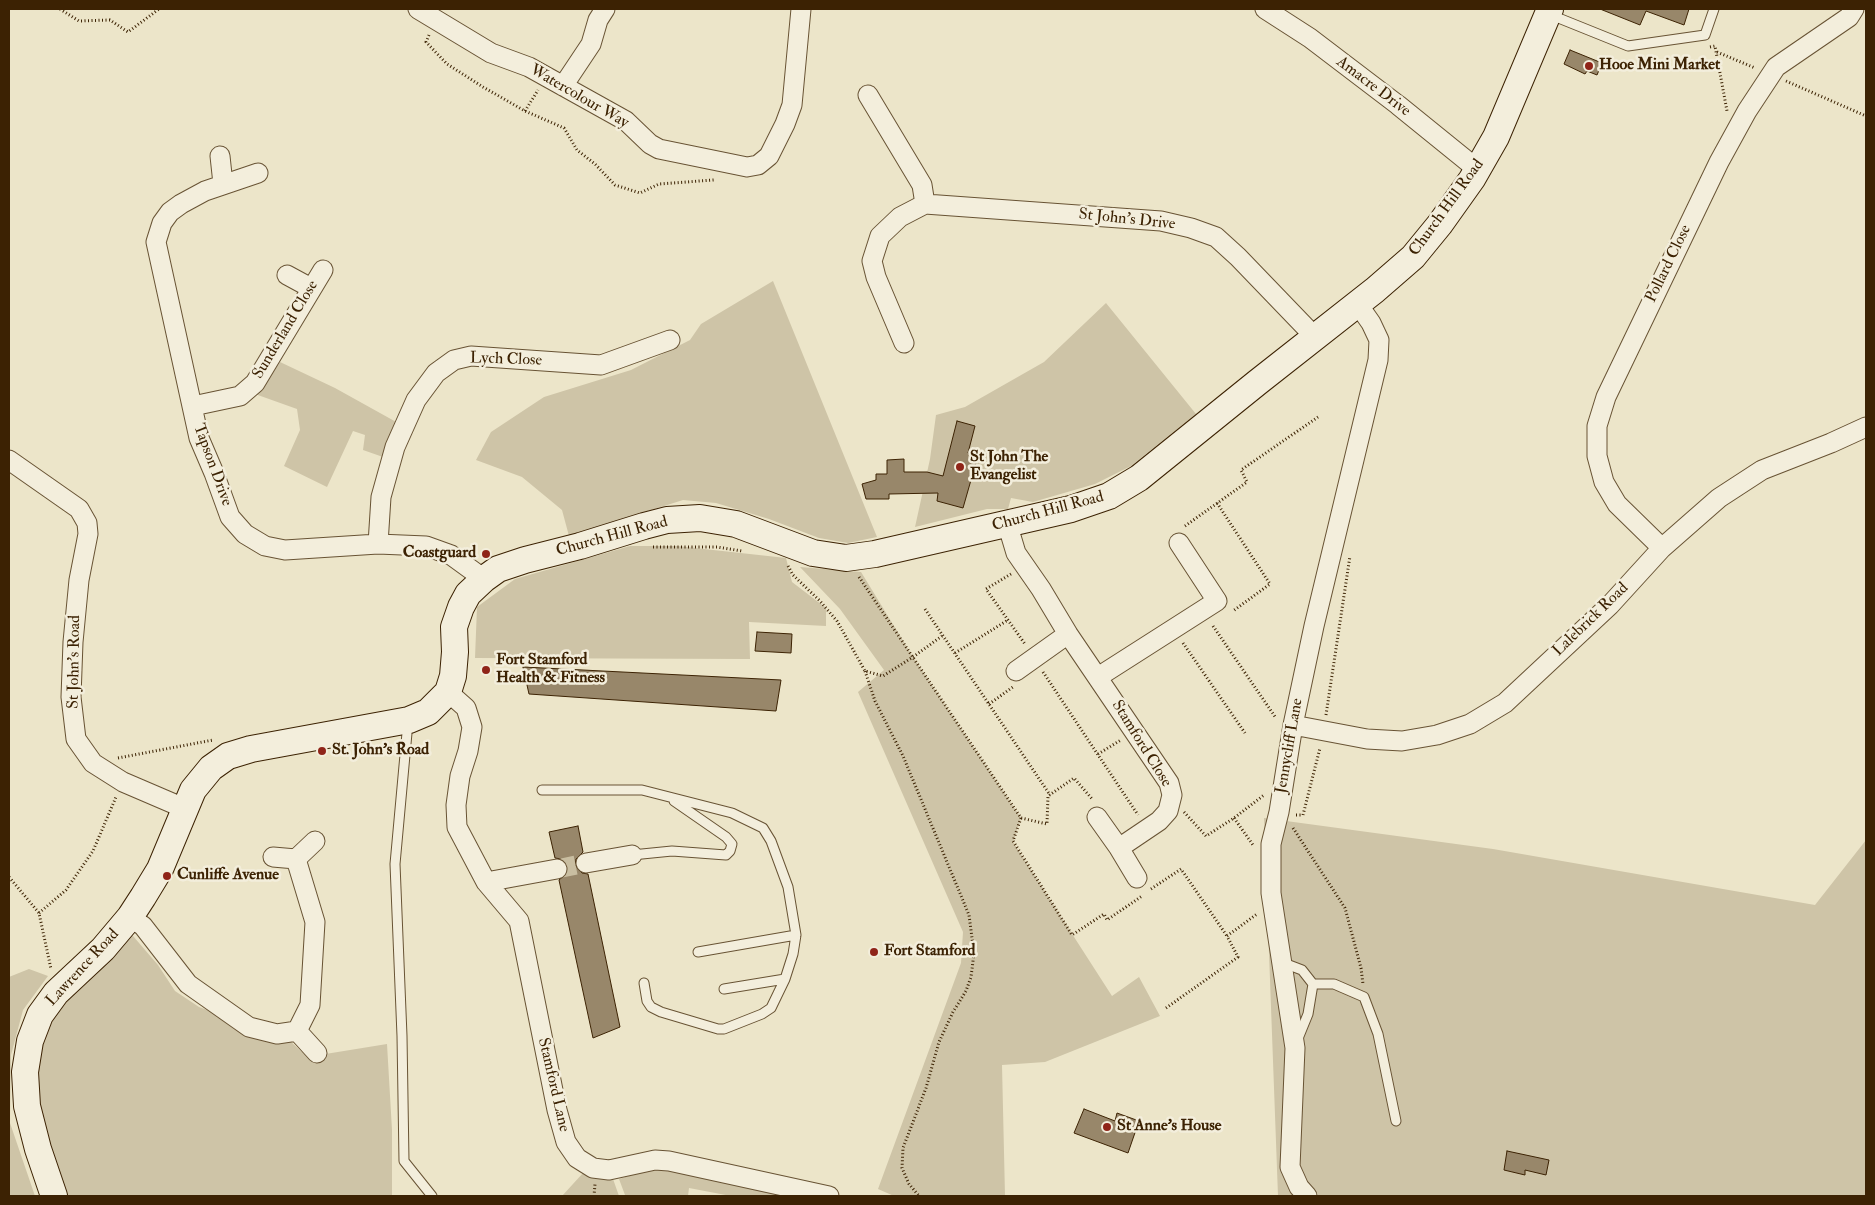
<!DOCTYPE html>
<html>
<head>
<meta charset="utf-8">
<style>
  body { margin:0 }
  #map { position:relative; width:1875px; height:1205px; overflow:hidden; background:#ece5c9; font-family:"IM FELL Double Pica",serif }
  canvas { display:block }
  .frame { position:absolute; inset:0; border:10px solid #3c2203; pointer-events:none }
</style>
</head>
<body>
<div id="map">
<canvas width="1875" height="1205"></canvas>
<div class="frame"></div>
</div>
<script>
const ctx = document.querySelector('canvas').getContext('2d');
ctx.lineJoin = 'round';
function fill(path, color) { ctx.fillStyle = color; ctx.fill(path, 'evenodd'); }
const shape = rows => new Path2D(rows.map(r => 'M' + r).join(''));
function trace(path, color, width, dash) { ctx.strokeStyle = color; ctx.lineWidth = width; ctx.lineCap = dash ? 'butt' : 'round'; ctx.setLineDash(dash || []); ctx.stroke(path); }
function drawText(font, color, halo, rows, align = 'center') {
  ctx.font = font + ' "IM FELL Double Pica",serif'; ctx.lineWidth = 5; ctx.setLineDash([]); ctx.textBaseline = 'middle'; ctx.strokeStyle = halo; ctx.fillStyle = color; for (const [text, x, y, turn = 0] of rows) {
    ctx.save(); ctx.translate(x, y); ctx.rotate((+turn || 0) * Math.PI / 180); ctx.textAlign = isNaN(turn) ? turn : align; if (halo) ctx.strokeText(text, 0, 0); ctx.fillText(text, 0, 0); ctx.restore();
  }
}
const green = shape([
  [773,281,877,537,848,543,819,538,769,519,716,503,683,500,569,536,562,510,522,477,476,460,491,432,544,397,631,370,690,340,701,324],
  [1106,303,1196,414,1131,466,1095,484,1033,502,1011,498,1008,509,987,509,915,527,930,459,936,415,965,407,1044,362],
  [280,362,335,388,398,423,383,457,363,450,365,435,353,431,327,487,284,466,300,430,297,409,255,394,266,383],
  [630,546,677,546,786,558,792,582,826,608,826,626,749,622,750,659,475,658,477,607,515,579],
  [800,567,861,572,913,657,1021,818,1013,842,1112,996,1139,977,1160,1016,1045,1062,1002,1065,1005,1196,894,1196,878,1189,961,963,963,932,858,692,884,670,840,609],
  [1264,818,1493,849,1815,905,1866,840,1866,1196,1278,1196],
  [133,936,158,965,175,991,199,1007,210,1011,234,1029,260,1038,289,1040,307,1057,387,1044,392,1130,392,1196,63,1196,34,1083,43,1032,62,999,124,937],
  [29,969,48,976,23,1010,11,1055,10,1123,35,1196,9,1196,9,977],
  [664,1165,790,1196,731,1196,689,1188,688,1196,625,1195,619,1179],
  [583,1173,613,1179,619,1196,562,1196]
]);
const building = shape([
  [1600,9,1689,9,1684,25,1646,11,1640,25,1600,9],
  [1570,50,1602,63,1597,75,1587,71,1585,74,1564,64,1570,50],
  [957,421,975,426,968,453,972,454,971,457,977,459,963,508,937,501,938,493,889,494,889,499,866,499,862,484,876,480,876,474,887,474,887,460,904,459,904,472,927,472,943,476,957,421],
  [757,632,792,634,791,653,755,651,757,632],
  [523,667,781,680,776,711,529,694,523,667],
  [578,826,583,852,576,859,575,865,582,873,588,874,620,1027,593,1038,559,880,567,873,568,867,561,859,555,858,549,832,578,826],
  [1084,1109,1115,1121,1117,1113,1139,1121,1128,1153,1074,1133,1084,1109],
  [1507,1151,1549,1160,1546,1175,1525,1170,1525,1175,1504,1170,1507,1151]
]);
const streetTunnel = shape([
  [557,869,586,863]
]);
const path = shape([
  [60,9,79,21,110,20,128,32,159,9],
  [429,35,426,42,447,64,483,87,525,111,564,128,577,150,595,164,615,185,640,193,659,184,714,180],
  [1710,47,1715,46,1727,111],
  [1717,52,1755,68],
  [1786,81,1866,116],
  [525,111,538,90],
  [1217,503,1270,584,1233,611],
  [1185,526,1247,482,1241,470,1318,417],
  [653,547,717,547,742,551],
  [788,566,793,575,820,601,837,621,865,671,883,676,913,657,942,636],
  [1011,574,986,589,1025,644],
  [859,577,1021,818,1047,824,1048,796,1074,778,1093,800],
  [925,609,1050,795],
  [1213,626,1276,718],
  [1183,643,1245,733],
  [955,653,1008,620],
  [865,671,875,701,903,756,969,915,974,953,971,977,966,991,953,1012,939,1042,926,1088,903,1148,902,1168,909,1184,919,1196],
  [1043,672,1138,815],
  [989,704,1013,687],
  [1326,715,1350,556],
  [1098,754,1121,740],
  [118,758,213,740],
  [1184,812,1206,836,1234,818,1264,795],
  [1296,815,1303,815,1320,748],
  [1021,818,1013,841,1072,935,1104,914,1107,920,1142,896],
  [1234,818,1253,845],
  [1293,828,1345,908,1361,968,1363,984],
  [9,877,39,913,51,969],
  [1151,889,1181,869,1227,936],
  [39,913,66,890,93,851,116,797],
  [1166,1008,1238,957,1227,936,1257,914],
  [594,1196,595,1184]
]);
const lane = shape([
  [1551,15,1628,46,1705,35,1714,9],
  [408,722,395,864,402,1036,404,1161,432,1196],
  [542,790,642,790,732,813,763,828,771,841,788,887,796,935,793,954,785,979,771,1008,762,1014,724,1029,718,1029,661,1012,651,1007,647,1001,644,983],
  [632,855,672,851,726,855,730,851,732,844,726,837,674,801],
  [698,952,796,935],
  [1281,962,1302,970,1313,984,1308,1014,1297,1041],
  [1313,984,1334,984,1364,997,1378,1034,1396,1121],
  [724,989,785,979]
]);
const street = shape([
  [418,9,491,53,529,67,626,121,650,144,659,149,747,167,758,165,769,156,785,124,792,105,801,9],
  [1265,9,1310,38,1398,105,1477,169],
  [563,86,591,44,598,20,605,9],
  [868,95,922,185,925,204],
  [220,156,223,184],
  [258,173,205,191,181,204,170,212,162,223,156,242,199,438,214,473,230,517,245,534,265,546,285,550,378,544,426,546,451,555,484,579],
  [287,275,311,288],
  [904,343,876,277,872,261,880,236,900,217,925,204,1161,221,1191,228,1216,237,1238,257,1315,337],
  [193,406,240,396,255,383,323,270],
  [9,460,79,509,87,523,88,534,79,580,73,642,71,697,76,739,93,763,123,782,186,809],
  [1007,523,1016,553,1041,589,1068,634,1169,783,1172,795,1168,811,1159,821,1119,848],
  [378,544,381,497,395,447,416,400,436,373,454,360,471,356,601,365,670,340],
  [1662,548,1617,504,1604,482,1597,456,1597,426,1606,397,1719,162,1747,111,1776,67,1849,17,1854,9],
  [1016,671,1068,634],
  [1098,677,1217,601,1179,543],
  [448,692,466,708,472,727,468,751,460,776,456,805,457,827,486,882,519,921,557,1110,566,1142,577,1158,593,1168,609,1170,655,1160,669,1161,829,1196],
  [1293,725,1367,739,1402,741,1437,735,1470,724,1505,703,1610,605,1662,548,1719,498,1762,470,1831,443,1866,427],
  [1097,817,1119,848,1137,878],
  [296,859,315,841],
  [586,863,632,855],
  [486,882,557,869],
  [130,917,143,926,188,984,249,1027,277,1034,297,1031,310,1005,315,922,296,859,273,857],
  [297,1031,317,1053],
  [1307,1196,1299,1187,1290,1167,1295,1048,1271,893,1271,844,1279,812,1293,725,1314,626,1378,360,1379,340,1371,323,1357,303]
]);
const secondary = shape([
  [54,1196,38,1149,27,1106,25,1072,30,1041,40,1015,56,993,103,949,130,917,143,897,160,869,193,790,211,768,228,756,251,749,409,720,428,712,448,692,453,676,455,652,454,627,461,607,468,594,484,579,498,569,525,560,580,546,644,526,667,520,700,518,736,524,813,553,846,558,875,554,1071,509,1109,496,1139,478,1258,382,1375,290,1413,257,1440,224,1472,179,1496,137,1550,9]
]);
const markers = [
  [1589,66,5,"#8f2418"],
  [960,467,5,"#8f2418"],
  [486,554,5,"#8f2418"],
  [486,670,5,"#8f2418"],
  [322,751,5,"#8f2418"],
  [167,876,5,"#8f2418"],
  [874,952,5,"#8f2418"],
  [1107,1127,5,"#8f2418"]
];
const poiNames = [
  ["Hooe Mini Market",1599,66],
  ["St John The",970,458],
  ["Evangelist",970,476],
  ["Coastguard",476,554,"right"],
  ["Fort Stamford",496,661],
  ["Health & Fitness",496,679],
  ["St. John's Road",332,751],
  ["Cunliffe Avenue",177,876],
  ["Fort Stamford",884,952],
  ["St Anne's House",1117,1127]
];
const streetNames = [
  ["Amacre Drive",1373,87,37],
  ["Watercolour Way",579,97,30],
  ["Church Hill Road",1447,208,-54],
  ["St John's Drive",1127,220,6],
  ["Pollard Close",1669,264,-64],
  ["Sunderland Close",286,330,-59],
  ["Lych Close",506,360,2],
  ["Tapson Drive",212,465,70],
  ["Church Hill Road",1048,512,-15],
  ["Church Hill Road",612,537,-15],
  ["Lalebrick Road",1591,620,-44],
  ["St John's Road",75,662,-89],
  ["Stamford Close",1141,744,58],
  ["Jennycliff Lane",1290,746,-80],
  ["Lawrence Road",83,968,-47],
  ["Stamford Lane",553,1085,77]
];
fill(green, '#cec4a7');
fill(building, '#98876a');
trace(building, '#3c2203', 1);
trace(streetTunnel, '#c9bea1', 19, [19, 9]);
trace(lane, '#685334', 11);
trace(street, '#685334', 21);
trace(secondary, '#3c2203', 28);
trace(path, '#3c2203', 3, [1, 2.5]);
trace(lane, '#f3eedc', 9);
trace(street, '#f3eedc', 19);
trace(secondary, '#f3eedc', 26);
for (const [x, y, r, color] of markers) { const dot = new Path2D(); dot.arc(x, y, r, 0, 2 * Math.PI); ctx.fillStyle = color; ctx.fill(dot); trace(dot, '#f3eedc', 2); }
drawText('bold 16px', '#3c2203', '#f3eedc', poiNames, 'left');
drawText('16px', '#3c2203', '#f3eedc', streetNames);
</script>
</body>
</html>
